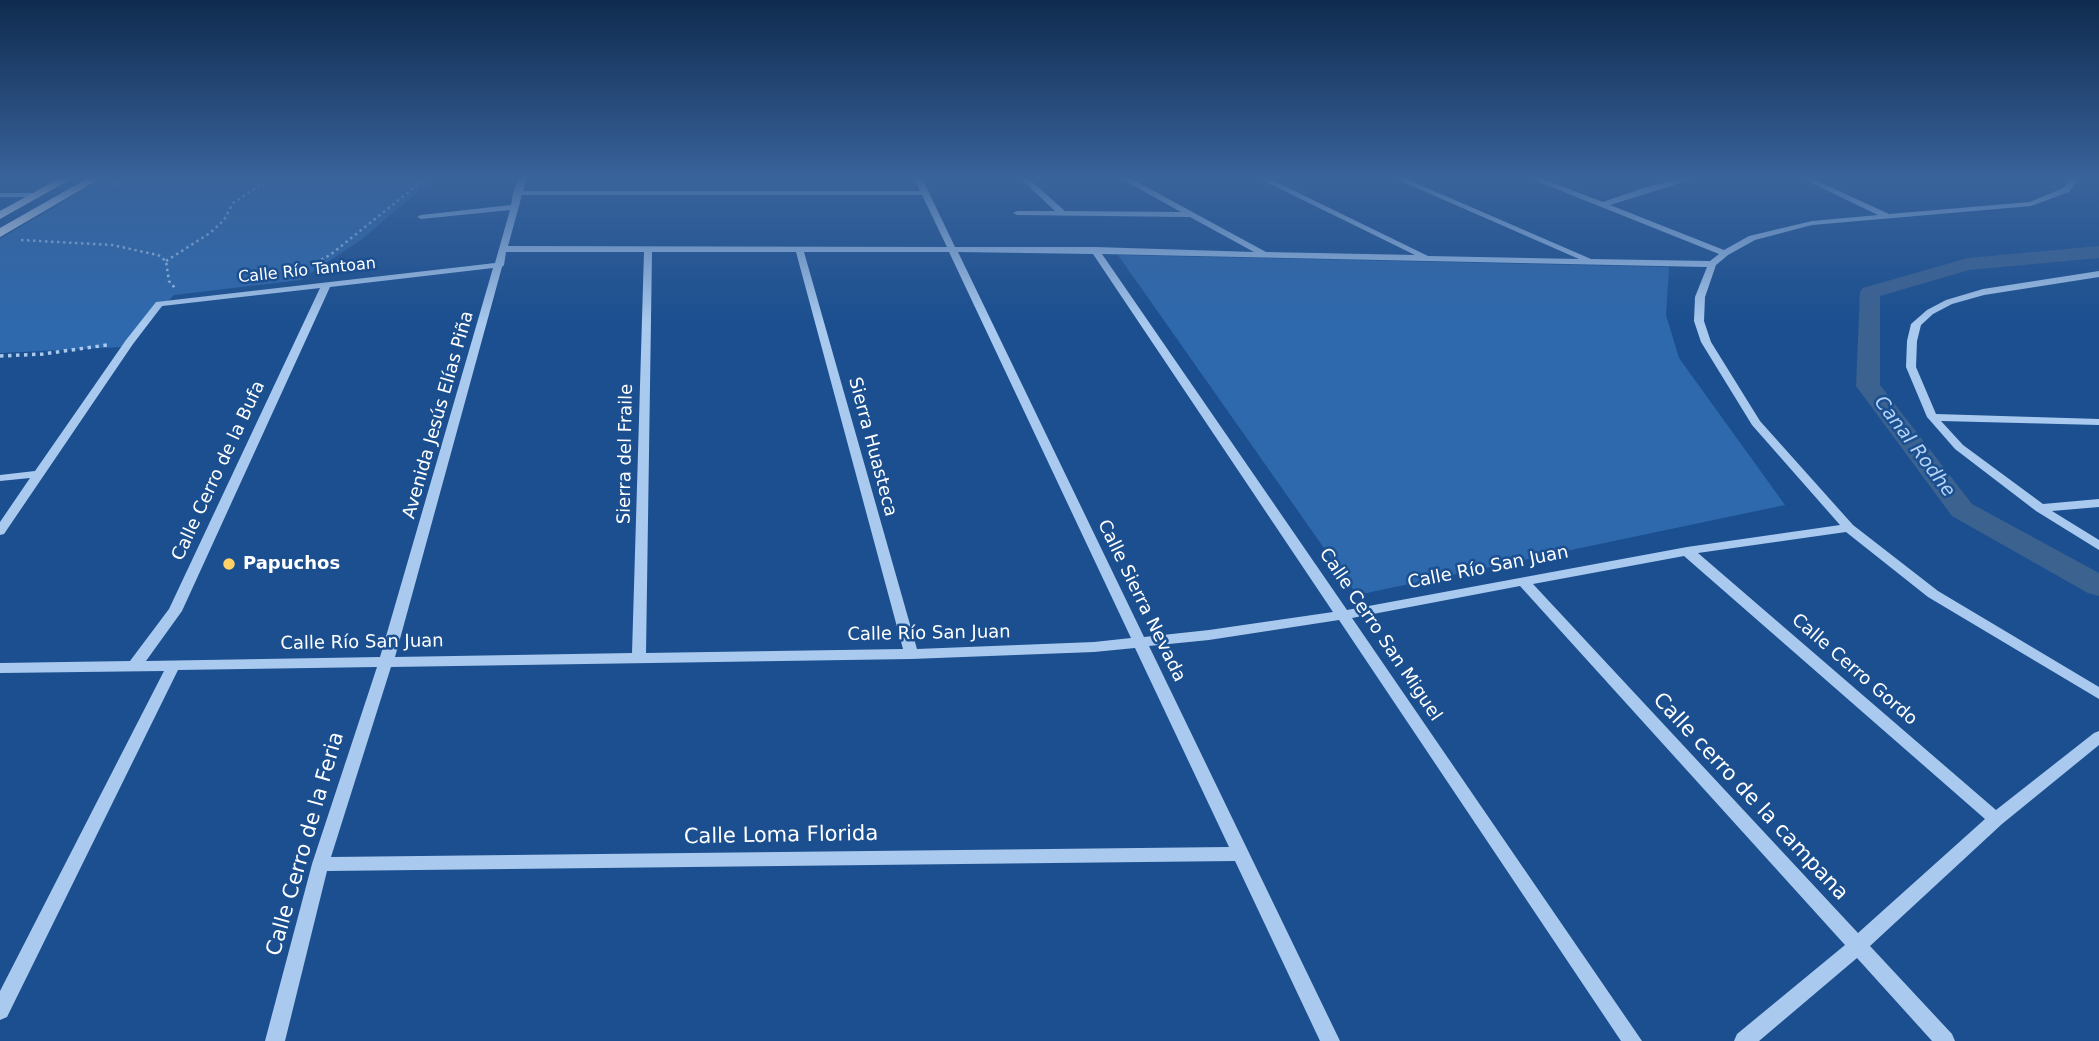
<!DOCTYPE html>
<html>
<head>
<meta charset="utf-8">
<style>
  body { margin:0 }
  canvas { display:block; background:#1b4f8f }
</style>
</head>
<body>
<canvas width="2099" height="1041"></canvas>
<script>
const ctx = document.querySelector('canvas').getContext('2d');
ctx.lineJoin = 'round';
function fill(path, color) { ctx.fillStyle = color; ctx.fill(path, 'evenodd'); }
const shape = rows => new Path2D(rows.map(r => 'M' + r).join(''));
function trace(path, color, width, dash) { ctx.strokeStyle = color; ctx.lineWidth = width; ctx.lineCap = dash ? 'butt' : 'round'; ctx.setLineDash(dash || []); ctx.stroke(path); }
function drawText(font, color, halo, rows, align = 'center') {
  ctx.font = font + ' "DejaVu Sans",sans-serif'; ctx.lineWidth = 5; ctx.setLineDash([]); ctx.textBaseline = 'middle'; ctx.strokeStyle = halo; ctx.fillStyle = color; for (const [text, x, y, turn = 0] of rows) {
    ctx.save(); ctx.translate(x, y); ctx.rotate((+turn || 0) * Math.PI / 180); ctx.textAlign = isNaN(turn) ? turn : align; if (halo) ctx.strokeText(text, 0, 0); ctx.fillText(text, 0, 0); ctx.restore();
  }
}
const green = shape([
  [104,178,434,178,361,240,300,280,174,295,122,347,0,353,0,239],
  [1118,255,1669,267,1666,315,1679,358,1785,505,1357,595]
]);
const canal = shape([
  [2099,246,2099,258,1969,270,1880,296,1880,385,1972,504,2099,573,2099,596,2088,593,1952,516,1856,386,1860,292,1863,288,1968,258,2099,246]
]);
const pathFar1 = shape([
  [112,185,124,178],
  [21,240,112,245,158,255,166,261,169,281,175,288],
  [166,261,210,233,224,220,233,203,271,178],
  [300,271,330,255,426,178]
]);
const path = shape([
  [0,356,43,354,107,345]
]);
const minor = shape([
  [519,178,527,178,523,191,920,191,914,178,922,178,955,247,1095,247,1254,252,1190,217,1017,215,1013,213,1017,211,1055,211,1020,178,1028,178,1065,211,1181,212,1120,178,1130,178,1266,252,1415,255,1258,178,1268,178,1428,256,1579,259,1394,178,1404,178,1591,259,1710,261,1719,254,1529,178,1540,178,1603,202,1646,187,1684,178,1697,178,1610,205,1724,250,1749,236,1812,221,1878,215,1801,178,1811,178,1889,214,2030,202,2063,188,2071,178,2079,178,2069,192,2031,206,1812,225,1755,240,1728,255,1716,265,1705,297,1704,321,1711,342,1760,421,1853,525,1938,591,2099,687,2099,699,1928,597,1846,532,1698,553,1996,810,2094,733,2099,731,2099,745,2002,824,1870,946,1952,1034,1955,1041,1932,1041,1857,958,1759,1041,1734,1041,1737,1034,1845,945,1520,586,1352,618,1642,1041,1621,1041,1339,620,1209,640,1149,646,1340,1041,1320,1041,1235,861,327,871,285,1041,265,1041,312,864,377,667,178,670,7,1017,0,1020,0,991,164,671,0,673,0,663,130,661,169,609,320,288,162,306,133,344,4,534,0,535,0,522,30,478,0,481,0,475,35,471,126,340,156,302,495,263,510,210,421,219,417,217,421,215,511,205,513,193,519,178],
  [522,195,922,195,947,247,508,246,522,195],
  [506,252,644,252,632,653,395,657,502,267,504,265,506,252],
  [652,252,796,252,903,649,646,653,652,252],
  [804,252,949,252,1131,638,1094,642,917,649,804,252],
  [958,252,1093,254,1333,612,1209,630,1144,637,958,252],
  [1102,254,1707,267,1695,297,1694,321,1701,342,1752,425,1840,525,1687,547,1347,610,1102,254],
  [493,268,380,657,146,661,182,611,330,287,493,268],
  [1684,556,1985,819,1858,933,1533,584,1684,556],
  [1135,648,1229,847,331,857,391,667,911,659,1094,652,1135,648],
  [0,193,37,193,41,195,37,197,0,197,0,193],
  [2099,271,2099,277,1984,295,1952,304,1933,314,1921,325,1917,341,1916,367,1936,414,2099,419,2099,425,1941,421,1963,445,2043,504,2099,499,2099,507,2052,511,2099,540,2099,550,2036,511,1955,449,1927,417,1906,367,1907,341,1911,324,1927,310,1946,300,1983,289,2099,271]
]);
const major = shape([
  [60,178,73,178,0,219,0,211,60,178],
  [88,178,101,178,0,237,0,228,88,178]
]);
const markers = [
  [229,564,7,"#ffd166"]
];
const farStreetnames = [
  ["Calle Río Tantoan",307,271,-6]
];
const streetNames = [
  ["Avenida Jesús Elías Piña",439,415,-74],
  ["Sierra Huasteca",872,447,75],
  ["Sierra del Fraile",626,454,-89],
  ["Calle Cerro de la Bufa",219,471,-65],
  ["Calle Río San Juan",1488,568,-11],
  ["Calle Sierra Nevada",1141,601,64],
  ["Calle Río San Juan",929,634,-1],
  ["Calle Cerro San Miguel",1380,635,56],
  ["Calle Río San Juan",362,643,-1],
  ["Calle Cerro Gordo",1854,670,41]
];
const poiNames = [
  ["Papuchos",243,564]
];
const waterNames = [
  ["Canal Rodhe",1914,447,53]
];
const nearStreetnames = [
  ["Calle cerro de la campana",1750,797,47],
  ["Calle Loma Florida",781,836,-1],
  ["Calle Cerro de la Feria",306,844,-74]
];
fill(green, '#2e69ad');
fill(canal, '#3c6290');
trace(pathFar1, '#a9c9ee', 2.5, [2.5, 3.5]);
trace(path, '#a9c9ee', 3.5, [3.5, 4.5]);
fill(minor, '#a9c9ee');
fill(major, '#f0f6ff');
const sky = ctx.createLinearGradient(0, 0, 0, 324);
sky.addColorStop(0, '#0f2b4f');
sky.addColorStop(0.55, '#39639b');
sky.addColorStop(1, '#39639b00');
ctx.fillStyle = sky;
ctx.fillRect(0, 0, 2099, 324);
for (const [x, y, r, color] of markers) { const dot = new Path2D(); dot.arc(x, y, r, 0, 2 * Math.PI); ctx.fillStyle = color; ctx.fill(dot); trace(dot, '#1b4f8f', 2.5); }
drawText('16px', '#fff', '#1b4f8f', farStreetnames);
drawText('18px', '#fff', '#1b4f8f', streetNames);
drawText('bold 18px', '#fff', '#1b4f8f', poiNames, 'left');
drawText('italic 19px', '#b5d3f5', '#1b4f8f', waterNames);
drawText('21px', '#fff', '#1b4f8f', nearStreetnames);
</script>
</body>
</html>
